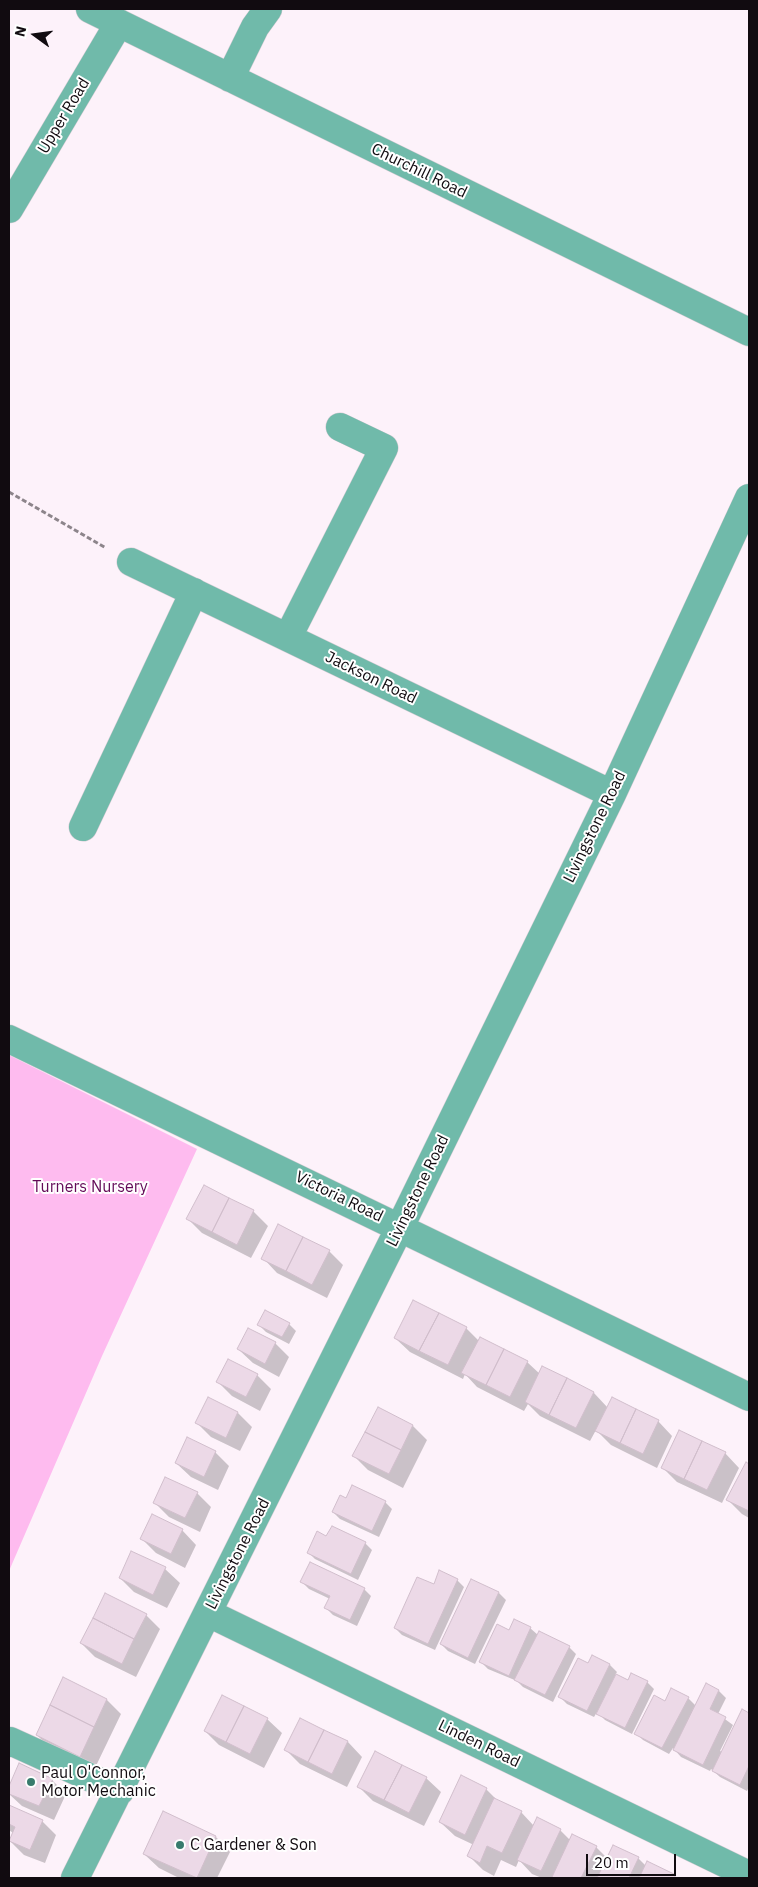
<!DOCTYPE html>
<html>
<head>
<meta charset="utf-8">
<style>
  body { margin:0 }
  #map { position:relative; width:758px; height:1887px; overflow:hidden; background:#fdf2fa; font-family:"IBM Plex Sans",sans-serif }
  canvas { display:block }
  .frame { position:absolute; inset:0; border:10px solid #110b10; pointer-events:none }
  .north { position:absolute; left:10px; top:10px; width:50px; height:50px; -webkit-text-stroke:4px #fff; paint-order:stroke; rotate:284deg; font-size:14px; font-weight:700; line-height:20px; text-align:center; color:#110b10 }
  .north::after { content:''; display:block; margin:auto; width:18px; height:22px; background:#110b10; clip-path:polygon(50% 0,100% 100%,50% 72%,0 100%) }
  .scale { position:absolute; left:586px; top:1854px; width:90px; height:22px; box-sizing:border-box; border:2px solid #110b10; border-top:0; padding-left:6px; font-size:15px; line-height:18px; white-space:nowrap; color:#110b10; -webkit-text-stroke:4px #fff; paint-order:stroke }
</style>
</head>
<body>
<div id="map">
<canvas width="758" height="1887"></canvas>
<div class="frame"></div>
<div class="north">N</div>
<div class="scale">20 m</div>
</div>
<script>
const ctx = document.querySelector('canvas').getContext('2d');
ctx.lineJoin = 'round';
function fill(path, color) { ctx.fillStyle = color; ctx.fill(path, 'evenodd'); }
const shape = rows => new Path2D(rows.map(r => 'M' + r).join(''));
function trace(path, color, width, dash) { ctx.strokeStyle = color; ctx.lineWidth = width; ctx.lineCap = dash ? 'butt' : 'round'; ctx.setLineDash(dash || []); ctx.stroke(path); }
function drawText(font, color, halo, rows, align = 'center') {
  ctx.font = font + ' "IBM Plex Sans",sans-serif'; ctx.lineWidth = 4; ctx.setLineDash([]); ctx.textBaseline = 'middle'; ctx.strokeStyle = halo; ctx.fillStyle = color; for (const [text, x, y, turn = 0] of rows) {
    ctx.save(); ctx.translate(x, y); ctx.rotate((+turn || 0) * Math.PI / 180); ctx.textAlign = isNaN(turn) ? turn : align; if (halo) ctx.strokeText(text, 0, 0); ctx.fillText(text, 0, 0); ctx.restore();
  }
}
const green = shape([
  [9,1055,197,1149,102,1356,9,1571]
]);
const shadow = shape([
  [253,1211,268,1226,251,1258,202,1233,188,1219],
  [329,1251,343,1265,327,1298,277,1273,263,1258],
  [289,1324,296,1331,289,1344,266,1332,259,1325],
  [466,1328,479,1341,480,1339,527,1362,540,1374,594,1393,608,1408,658,1421,672,1436,657,1468,611,1445,596,1430,590,1441,540,1416,528,1404,524,1411,477,1387,465,1374,463,1379,410,1352,395,1338],
  [275,1343,289,1357,279,1377,253,1363,238,1349],
  [257,1375,271,1389,260,1411,232,1396,218,1382],
  [378,1409,413,1426,427,1440,403,1488,368,1470,354,1456],
  [238,1413,252,1427,240,1451,211,1437,197,1423],
  [215,1452,229,1466,218,1490,191,1477,176,1463],
  [725,1453,739,1468,722,1503,677,1482,663,1468],
  [746,1464,749,1465,749,1518,742,1514,728,1500],
  [197,1493,211,1507,200,1532,169,1517,155,1503],
  [346,1500,385,1502,392,1509,379,1537,340,1519,333,1512],
  [182,1530,196,1545,185,1568,156,1553,142,1539],
  [327,1538,365,1543,372,1550,358,1580,315,1559,308,1552],
  [132,1553,165,1569,180,1583,167,1608,134,1592,120,1578],
  [457,1580,464,1587,435,1650,402,1635,395,1628,434,1585],
  [472,1581,499,1593,506,1600,475,1664,448,1651,441,1644],
  [302,1582,364,1589,371,1596,357,1626,333,1615,326,1608,330,1599,309,1589],
  [146,1615,160,1629,136,1677,95,1657,81,1643],
  [530,1628,538,1635,569,1647,576,1654,553,1702,523,1687,517,1681,488,1669,481,1662,510,1631],
  [593,1657,610,1665,617,1672,615,1675,629,1682,647,1682,654,1689,632,1734,605,1720,597,1712,594,1717,567,1704,560,1697,588,1665],
  [64,1679,107,1700,121,1714,94,1770,51,1749,37,1735],
  [706,1685,719,1691,726,1698,718,1714,733,1725,720,1751,722,1752,743,1711,749,1714,749,1787,747,1791,720,1777,711,1769,710,1771,681,1757,673,1748,669,1754,643,1740,636,1733,665,1702,688,1698,696,1706],
  [267,1719,282,1733,264,1768,219,1745,205,1731],
  [301,1720,348,1742,362,1757,347,1787,300,1764,286,1750],
  [19,1765,52,1780,66,1794,54,1820,22,1806,9,1794],
  [426,1778,441,1792,424,1826,373,1801,359,1787],
  [486,1789,500,1803,521,1812,534,1826,560,1830,570,1840,596,1847,608,1859,638,1858,646,1866,677,1878,542,1878,532,1874,519,1860,516,1867,501,1860,494,1876,483,1870,469,1856,474,1845,455,1836,440,1822],
  [9,1807,42,1821,56,1835,45,1863,24,1855,10,1841,13,1833,9,1830],
  [164,1813,216,1837,230,1852,217,1878,179,1878,159,1868,144,1854]
]);
const building = shape([
  [204,1185,229,1198,212,1232,186,1219,204,1185],
  [229,1198,254,1210,237,1245,212,1232,229,1198],
  [278,1224,303,1237,286,1271,261,1259,278,1224],
  [303,1237,330,1250,312,1285,286,1271,303,1237],
  [413,1300,439,1313,419,1351,394,1338,413,1300],
  [265,1310,290,1323,282,1337,257,1325,265,1310],
  [439,1313,467,1327,448,1365,419,1351,439,1313],
  [248,1328,276,1342,265,1364,237,1349,248,1328],
  [480,1337,504,1349,486,1385,461,1373,480,1337],
  [504,1349,528,1361,510,1397,486,1385,504,1349],
  [228,1359,258,1374,246,1397,216,1382,228,1359],
  [542,1366,567,1378,549,1415,525,1402,542,1366],
  [567,1378,594,1392,576,1428,549,1415,567,1378],
  [208,1397,238,1412,226,1438,195,1423,208,1397],
  [612,1397,636,1409,620,1443,595,1431,612,1397],
  [378,1407,413,1425,401,1450,365,1432,378,1407],
  [636,1409,659,1420,643,1454,620,1443,636,1409],
  [679,1430,702,1441,684,1479,661,1468,679,1430],
  [365,1432,401,1450,389,1474,352,1456,365,1432],
  [187,1437,216,1451,204,1477,175,1463,187,1437],
  [702,1441,726,1452,707,1490,684,1479,702,1441],
  [746,1462,749,1464,749,1511,726,1500,746,1462],
  [165,1477,198,1492,185,1518,153,1503,165,1477],
  [352,1485,386,1501,372,1531,332,1512,340,1495,346,1498,352,1485],
  [152,1514,183,1529,171,1554,140,1539,152,1514],
  [332,1526,366,1542,351,1574,307,1553,317,1531,326,1536,332,1526],
  [131,1551,166,1567,153,1595,119,1578,131,1551],
  [310,1562,365,1588,350,1620,324,1608,330,1596,300,1582,310,1562],
  [439,1570,458,1579,428,1644,394,1628,417,1577,434,1584,439,1570],
  [471,1579,499,1592,468,1658,440,1644,471,1579],
  [105,1593,147,1614,134,1639,93,1618,105,1593],
  [93,1618,134,1639,122,1664,80,1643,93,1618],
  [514,1619,531,1627,509,1676,479,1662,497,1624,509,1630,514,1619],
  [539,1631,570,1646,545,1695,514,1680,539,1631],
  [592,1655,610,1664,587,1711,558,1697,578,1658,588,1663,592,1655],
  [631,1673,648,1681,625,1728,596,1714,616,1674,628,1680,631,1673],
  [63,1677,107,1699,94,1727,50,1705,63,1677],
  [706,1683,719,1690,710,1709,726,1717,703,1765,673,1750,706,1683],
  [671,1688,689,1697,662,1748,634,1734,654,1695,665,1701,671,1688],
  [222,1695,244,1706,226,1742,204,1731,222,1695],
  [50,1705,94,1727,80,1757,36,1735,50,1705],
  [244,1706,268,1718,250,1754,226,1742,244,1706],
  [742,1709,749,1713,749,1766,740,1785,712,1771,742,1709],
  [300,1718,324,1730,308,1762,284,1750,300,1718],
  [324,1730,348,1741,332,1774,308,1762,324,1730],
  [375,1751,402,1765,384,1800,357,1787,375,1751],
  [19,1763,53,1779,39,1806,9,1794,9,1786,19,1763],
  [402,1765,427,1777,409,1813,384,1800,402,1765],
  [461,1775,487,1788,465,1835,439,1822,461,1775],
  [494,1798,522,1811,502,1853,487,1846,480,1863,467,1856,494,1798],
  [9,1805,43,1820,30,1850,9,1841,15,1827,9,1824,9,1805],
  [163,1811,216,1836,197,1878,143,1854,163,1811],
  [537,1817,561,1829,541,1871,517,1860,537,1817],
  [572,1834,597,1846,581,1878,555,1878,552,1877,572,1834],
  [613,1845,639,1857,629,1878,597,1878,613,1845],
  [647,1861,676,1875,674,1878,639,1878,647,1861]
]);
const path = shape([
  [9,492,106,548]
]);
const minor = shape([
  [90,9,749,332],
  [230,78,255,27,268,9],
  [9,209,119,23],
  [131,562,612,794],
  [288,637,384,448,340,427],
  [83,827,194,592],
  [9,1039,749,1397],
  [208,1613,749,1875],
  [9,1743,10,1741,120,1791],
  [75,1878,400,1227,612,794,749,498]
]);
const markers = [
  [31,1782,5,"#387b6d"],
  [180,1845,5,"#387b6d"]
];
const streetNames = [
  ["Upper Road",64,116,-59],
  ["Churchill Road",419,171,26],
  ["Jackson Road",371,678,26],
  ["Livingstone Road",595,827,-64],
  ["Livingstone Road",418,1191,-64],
  ["Victoria Road",339,1197,26],
  ["Livingstone Road",238,1554,-63],
  ["Linden Road",479,1744,26]
];
const parkNames = [
  ["Turners Nursery",90,1187]
];
const poiNames = [
  ["Paul O'Connor,",41,1773],
  ["Motor Mechanic",41,1791],
  ["C Gardener & Son",190,1845]
];
fill(green, '#febbef');
fill(shadow, '#0003');
fill(building, '#ecd9e7');
trace(building, '#d1becc', 1);
trace(minor, '#d7cdd5', 29);
trace(path, '#8d858b', 3, [5, 2.5]);
trace(minor, '#70baaa', 28);
for (const [x, y, r, color] of markers) { const dot = new Path2D(); dot.arc(x, y, r, 0, 2 * Math.PI); ctx.fillStyle = color; ctx.fill(dot); trace(dot, '#fff', 2); }
drawText('16px', '#110b10', '#fff', streetNames);
drawText('16px', '#640b58', '#fff', parkNames);
drawText('16px', '#110b10', '#fff', poiNames, 'left');
</script>
</body>
</html>
